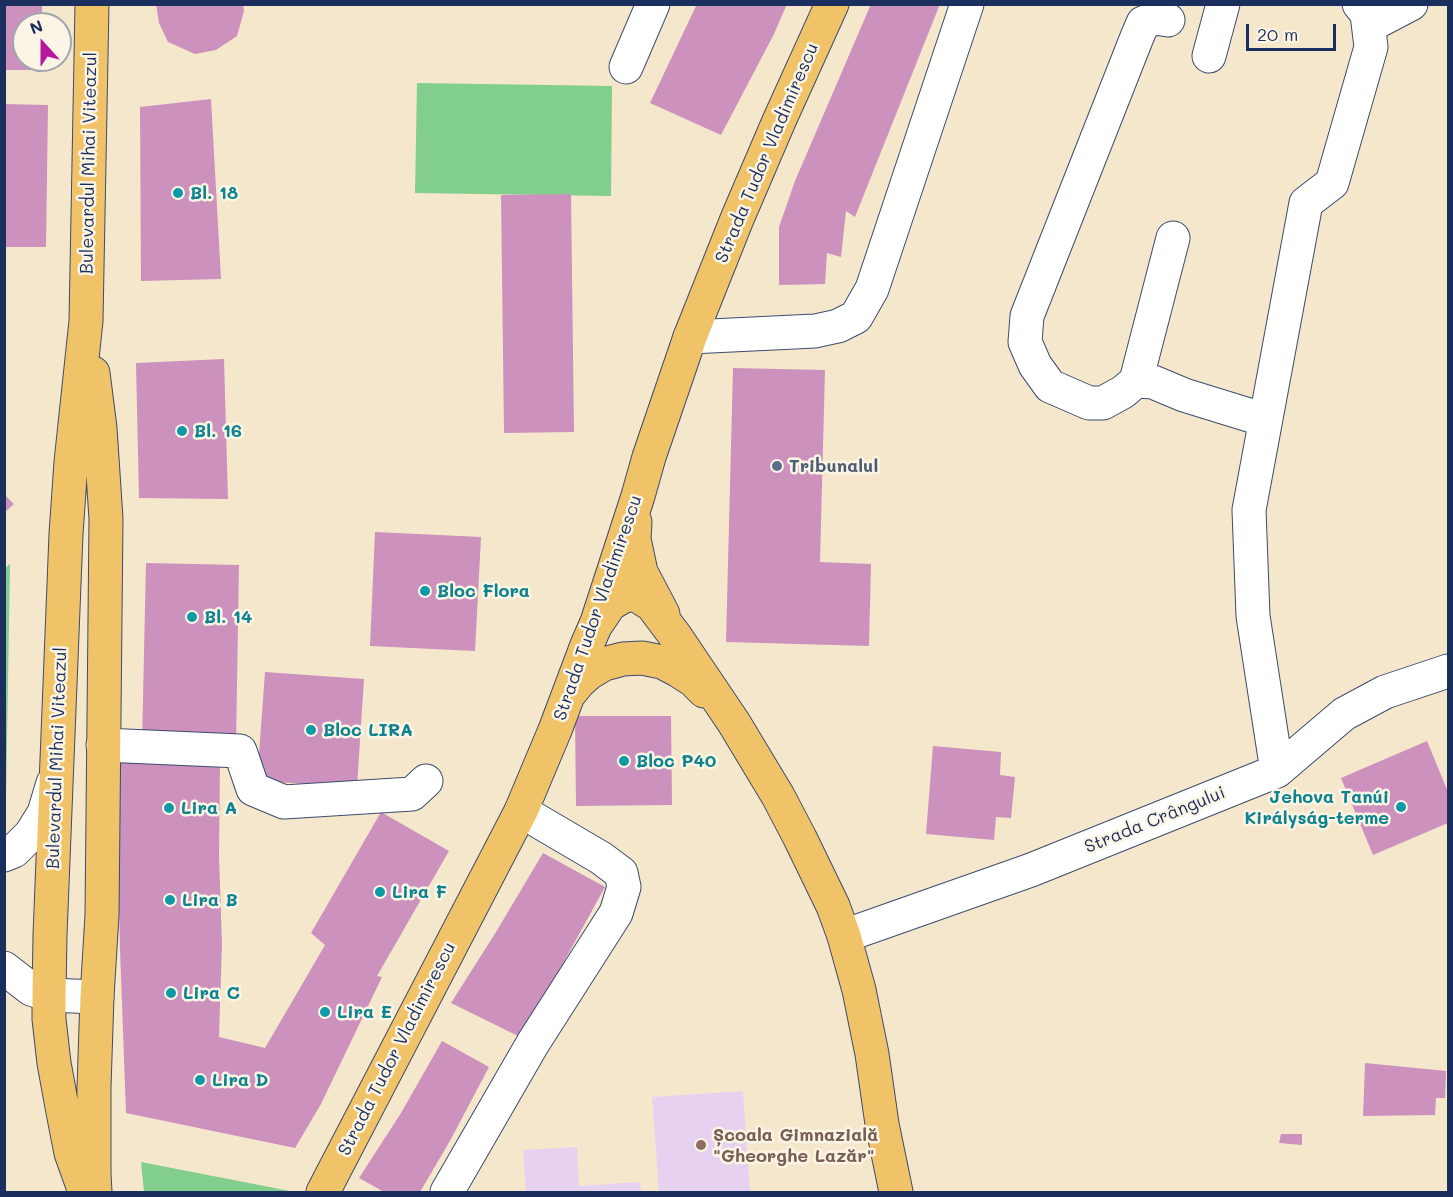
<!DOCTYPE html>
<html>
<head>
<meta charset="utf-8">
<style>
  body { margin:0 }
  #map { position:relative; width:1453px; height:1197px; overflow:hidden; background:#f5e7cc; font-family:Mali,sans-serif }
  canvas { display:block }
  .frame { position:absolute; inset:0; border:6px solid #1b2f5e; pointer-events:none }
  .north { position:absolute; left:12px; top:12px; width:60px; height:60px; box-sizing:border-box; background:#fcf5e5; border:2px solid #a2a6af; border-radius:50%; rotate:339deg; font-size:16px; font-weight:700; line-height:24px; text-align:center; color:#1b2f5e }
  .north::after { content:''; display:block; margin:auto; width:21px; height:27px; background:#b5179e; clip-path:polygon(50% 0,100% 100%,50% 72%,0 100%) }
  .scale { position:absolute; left:1246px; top:24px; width:90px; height:27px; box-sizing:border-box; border:3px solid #1b2f5e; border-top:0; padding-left:8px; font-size:18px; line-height:21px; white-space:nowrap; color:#1b2f5e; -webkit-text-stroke:4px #fcf5e5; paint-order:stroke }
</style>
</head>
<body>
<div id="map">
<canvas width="1453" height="1197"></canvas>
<div class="frame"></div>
<div class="north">N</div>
<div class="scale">20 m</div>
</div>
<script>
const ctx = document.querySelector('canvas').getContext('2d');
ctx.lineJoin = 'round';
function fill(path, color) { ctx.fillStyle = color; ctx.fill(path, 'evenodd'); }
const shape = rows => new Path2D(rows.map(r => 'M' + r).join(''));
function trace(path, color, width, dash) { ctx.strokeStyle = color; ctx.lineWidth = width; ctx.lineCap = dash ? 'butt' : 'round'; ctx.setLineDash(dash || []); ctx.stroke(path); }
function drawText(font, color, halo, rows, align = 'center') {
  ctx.font = font + ' Mali,sans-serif'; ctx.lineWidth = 5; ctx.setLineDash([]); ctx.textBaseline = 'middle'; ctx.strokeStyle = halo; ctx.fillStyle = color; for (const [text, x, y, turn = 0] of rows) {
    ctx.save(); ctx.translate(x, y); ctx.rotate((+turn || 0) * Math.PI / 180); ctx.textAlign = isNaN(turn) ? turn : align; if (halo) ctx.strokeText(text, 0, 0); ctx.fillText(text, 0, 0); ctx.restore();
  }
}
const built = shape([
  [743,1091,750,1192,659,1192,652,1097],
  [577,1147,579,1186,640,1182,641,1192,526,1192,523,1150]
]);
const green = shape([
  [417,83,612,86,611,196,415,193],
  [10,564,6,800,5,801,4,569],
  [141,1162,290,1191,289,1192,144,1192]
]);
const building = shape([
  [4,4,42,4,42,24,24,24,24,60,42,60,42,70,4,70],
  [156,4,243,4,244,11,237,36,216,50,195,54,168,42,159,23],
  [697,4,787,4,774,34,721,135,650,103],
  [871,4,940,4,855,217,846,211,841,257,827,253,825,284,779,285,779,227,795,181],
  [211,99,221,279,141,281,140,107],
  [4,104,48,105,46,247,4,247],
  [571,194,574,432,504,433,501,195],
  [224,359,228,499,139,498,136,363],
  [733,368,825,370,820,562,871,564,869,646,726,642],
  [4,494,14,504,4,513],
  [375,532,481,537,475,651,370,646],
  [146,563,239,565,236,745,142,743],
  [265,672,364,679,357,787,257,781],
  [575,716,671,716,672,805,576,806],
  [1427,741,1448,792,1448,823,1373,855,1341,778],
  [933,746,1001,752,1000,775,1015,777,1011,818,996,817,994,840,926,834],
  [220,760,219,857,222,944,219,1037,265,1048,325,945,311,933,381,812,449,851,377,976,382,977,321,1104,295,1148,126,1113,120,949,116,761],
  [543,853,605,887,522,1038,451,1003,496,932],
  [442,1041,489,1067,451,1139,420,1192,384,1192,359,1178,401,1113],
  [1365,1063,1446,1071,1445,1098,1436,1098,1435,1115,1363,1116],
  [1281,1134,1302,1134,1302,1145,1279,1143]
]);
const minor = shape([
  [1168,20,1155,18,1143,23,1137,37,1027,316,1025,342,1035,365,1050,386,1089,403,1103,403,1123,392,1136,381,1153,382,1184,395,1265,420],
  [1369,26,1411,4],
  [1209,56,1223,4],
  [626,67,653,4],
  [690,337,815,331,838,326,856,317,872,289,967,4],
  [1136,381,1173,238],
  [103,745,240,751,253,789,284,802,412,794,426,781],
  [1277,771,1253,616,1249,510,1306,203,1332,183,1371,47,1367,14,1359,4],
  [4,855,14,851,31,834,44,813,53,783],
  [844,936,1031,870,1277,771,1344,714,1385,692,1448,671],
  [4,968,31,989,49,995,97,997],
  [447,1192,533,1043,616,913,624,887,621,873,601,858,521,811]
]);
const major = shape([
  [93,373,100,428,106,519,102,915,97,997,94,1087,94,1174,95,1192],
  [635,522,634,539,641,572,663,614],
  [598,622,610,604,624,596,631,595,638,596,652,605,676,637,734,723,778,796,800,838,833,906,844,936,859,990,872,1054,882,1124,896,1192],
  [570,693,579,682,589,673,604,664,623,659,642,658,662,662,679,671,693,680,704,691],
  [85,1192,71,1153,63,1112,54,1063,49,1019,49,995,50,935,66,534,71,462,86,321,92,4],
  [323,1192,521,811,555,730,587,645,597,622,638,496,649,457,690,337,737,219,779,121,832,4]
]);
const markers = [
  [178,193,6,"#0f9aa8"],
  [182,431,6,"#0f9aa8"],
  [777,466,6,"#5c6f8a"],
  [425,591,6,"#0f9aa8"],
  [192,617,6,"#0f9aa8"],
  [311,730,6,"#0f9aa8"],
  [624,761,6,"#0f9aa8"],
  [1401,807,6,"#0f9aa8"],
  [169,808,6,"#0f9aa8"],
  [380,892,6,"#0f9aa8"],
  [170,900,6,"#0f9aa8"],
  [171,993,6,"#0f9aa8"],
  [325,1012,6,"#0f9aa8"],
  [200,1080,6,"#0f9aa8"],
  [701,1145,6,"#8d6e63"]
];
const streetNames = [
  ["Strada Tudor Vladimirescu",767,153,-67],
  ["Bulevardul Mihai Viteazul",89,163,-89],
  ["Strada Tudor Vladimirescu",598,608,-71],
  ["Bulevardul Mihai Viteazul",57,758,-88],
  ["Strada Crângului",1155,820,-22],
  ["Strada Tudor Vladimirescu",397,1049,-63]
];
const cultureNames = [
  ["Bl. 18",190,193],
  ["Bl. 16",194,431],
  ["Bloc Flora",437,591],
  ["Bl. 14",204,617],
  ["Bloc LIRA",323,730],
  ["Bloc P40",636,761],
  ["Jehova Tanúi",1389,797,"right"],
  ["Királyság-terme",1389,818,"right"],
  ["Lira A",181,808],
  ["Lira F",392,892],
  ["Lira B",182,900],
  ["Lira C",183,993],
  ["Lira E",337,1012],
  ["Lira D",212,1080]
];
const serviceNames = [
  ["Tribunalul",789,466]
];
const educationNames = [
  ["Școala Gimnazială",713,1135],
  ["\"Gheorghe Lazăr\"",713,1156]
];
fill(built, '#e6d2f0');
fill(green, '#82ce8c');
fill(building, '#cc91bd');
trace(minor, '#3c4b6e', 35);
trace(major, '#3c4b6e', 35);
trace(minor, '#fff', 33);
trace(major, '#f1c369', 33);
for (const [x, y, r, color] of markers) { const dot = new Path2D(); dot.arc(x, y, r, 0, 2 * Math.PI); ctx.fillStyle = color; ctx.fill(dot); trace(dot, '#fcf5e5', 2); }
drawText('18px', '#1b2f5e', '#fcf5e5', streetNames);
drawText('bold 18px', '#0d838f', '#fcf5e5', cultureNames, 'left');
drawText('bold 18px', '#4e5e75', '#fcf5e5', serviceNames, 'left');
drawText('bold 18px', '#785e54', '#fcf5e5', educationNames, 'left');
</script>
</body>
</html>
